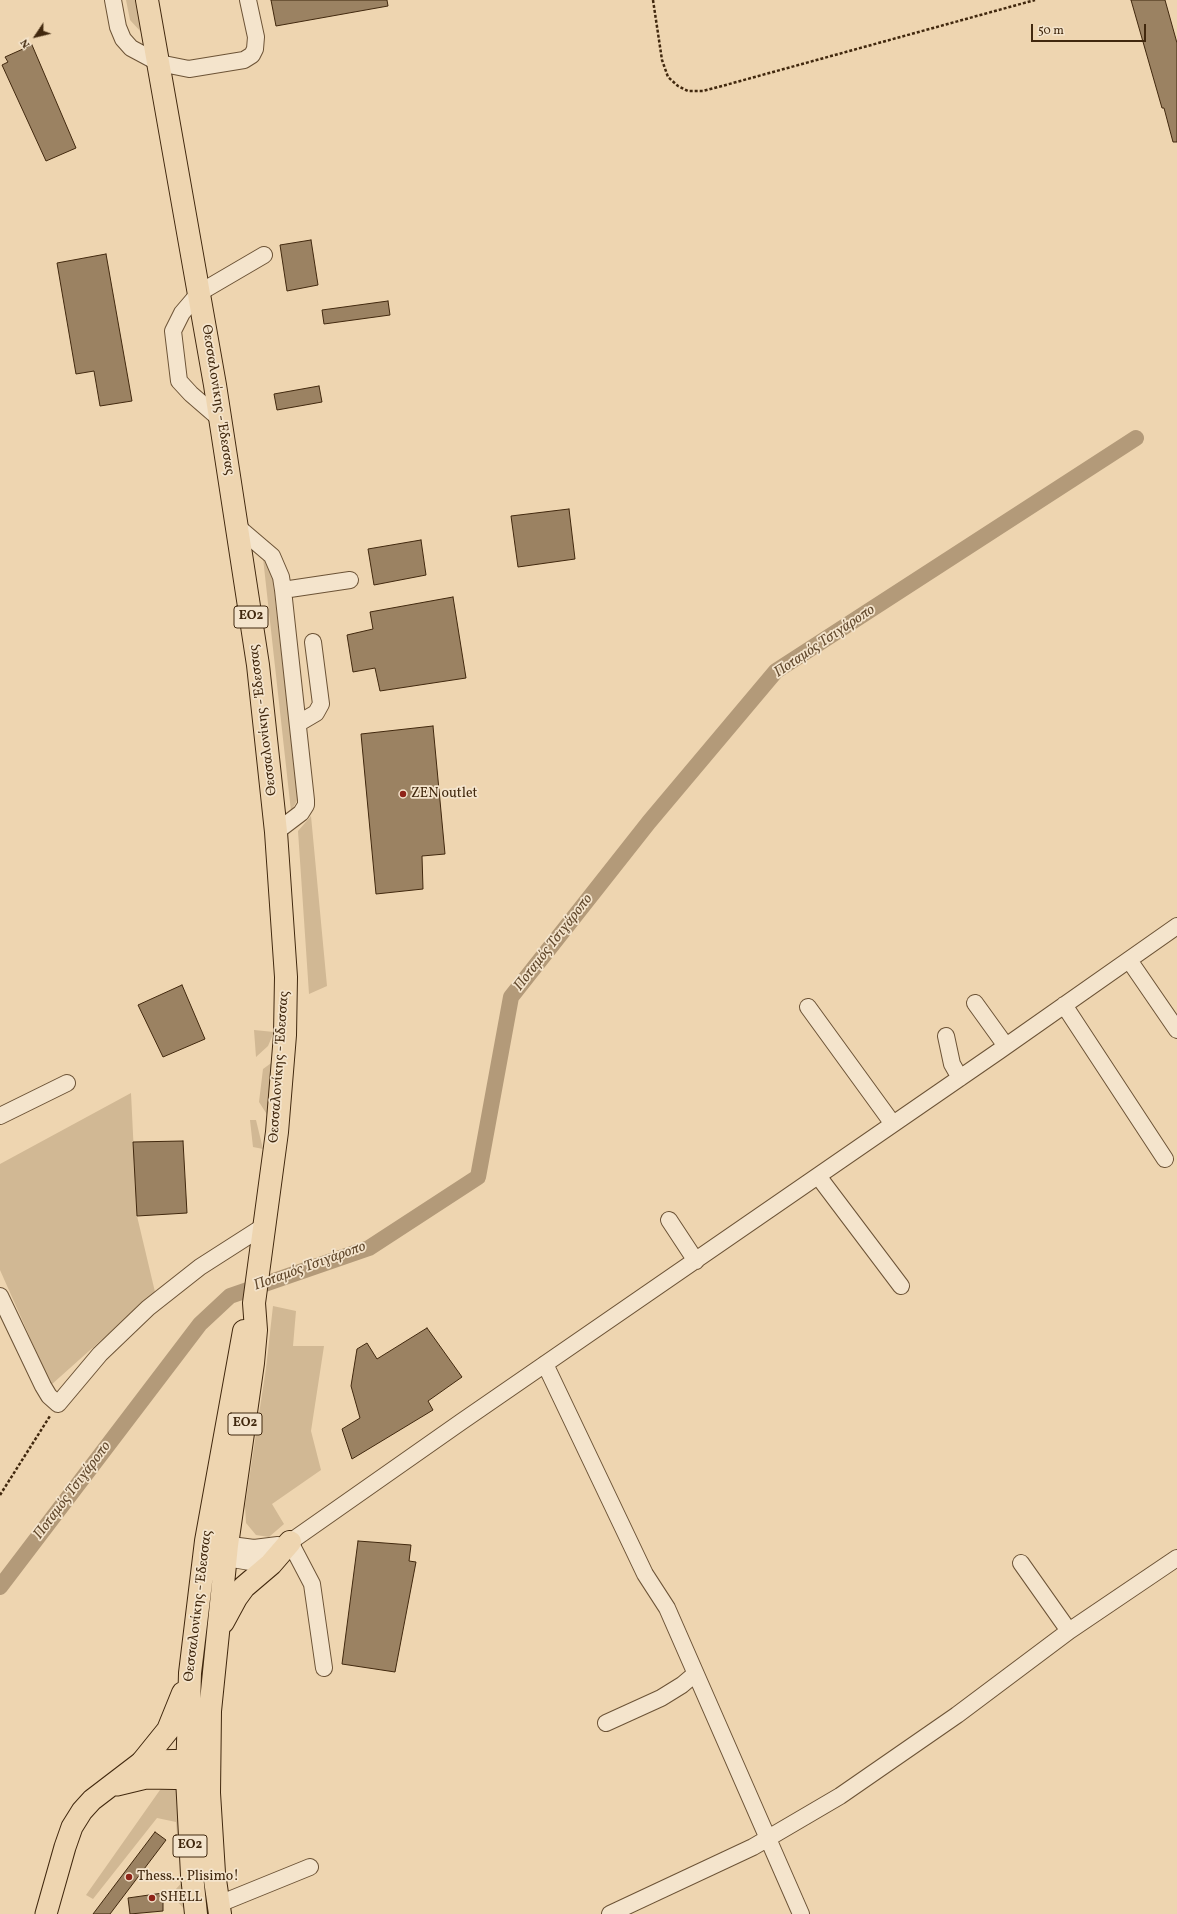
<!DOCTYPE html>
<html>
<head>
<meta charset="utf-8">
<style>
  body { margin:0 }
  #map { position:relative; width:1177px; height:1914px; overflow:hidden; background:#eed5b0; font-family:Vollkorn,serif }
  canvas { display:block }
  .north { position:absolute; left:16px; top:16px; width:40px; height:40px; -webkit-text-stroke:3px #f4e4cc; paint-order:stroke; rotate:235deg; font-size:11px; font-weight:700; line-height:16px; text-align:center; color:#41280e }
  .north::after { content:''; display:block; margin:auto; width:14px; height:18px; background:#41280e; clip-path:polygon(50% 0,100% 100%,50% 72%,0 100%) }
  .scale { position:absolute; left:1031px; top:24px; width:115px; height:18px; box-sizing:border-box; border:2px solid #41280e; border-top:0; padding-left:5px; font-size:12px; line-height:14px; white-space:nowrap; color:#41280e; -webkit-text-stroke:3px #f4e4cc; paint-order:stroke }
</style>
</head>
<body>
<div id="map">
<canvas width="1177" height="1914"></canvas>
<div class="north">N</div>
<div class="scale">50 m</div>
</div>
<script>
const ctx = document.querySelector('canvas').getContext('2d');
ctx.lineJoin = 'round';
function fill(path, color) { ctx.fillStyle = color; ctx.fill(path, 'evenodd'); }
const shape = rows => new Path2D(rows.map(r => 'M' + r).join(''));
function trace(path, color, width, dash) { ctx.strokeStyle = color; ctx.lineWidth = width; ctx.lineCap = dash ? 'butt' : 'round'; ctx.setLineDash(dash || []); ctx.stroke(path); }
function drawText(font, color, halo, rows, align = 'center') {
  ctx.font = font + ' Vollkorn,serif'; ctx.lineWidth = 3.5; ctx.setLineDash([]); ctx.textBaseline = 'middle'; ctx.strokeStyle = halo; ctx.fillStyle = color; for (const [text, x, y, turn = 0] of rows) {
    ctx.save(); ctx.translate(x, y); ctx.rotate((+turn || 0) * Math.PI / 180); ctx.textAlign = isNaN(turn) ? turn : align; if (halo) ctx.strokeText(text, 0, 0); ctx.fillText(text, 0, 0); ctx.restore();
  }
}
const green = shape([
  [126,0,135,0,141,32,130,20],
  [263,558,271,564,298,799,291,811],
  [311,816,327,986,309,994,298,831],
  [254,1030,274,1032,268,1046,256,1057],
  [274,1061,268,1116,259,1102,263,1069],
  [131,1093,137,1216,155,1292,51,1385,0,1270,0,1164],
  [250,1120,256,1120,263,1149,253,1147],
  [273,1306,296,1311,293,1346,324,1346,311,1431,321,1470,272,1504,284,1524,269,1537,256,1535,246,1523,245,1506,266,1368],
  [167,1780,180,1792,183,1846,178,1847,176,1822,157,1818,93,1899,86,1895],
  [185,1879,187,1912,176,1900,176,1889]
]);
const canal = shape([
  [0,1587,200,1324,230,1296,369,1248,478,1177,511,997,649,822,776,671,1136,438]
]);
const building = shape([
  [271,0,387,0,388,6,276,26,271,0],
  [1131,0,1165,0,1177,43,1177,142,1173,142,1164,108,1162,108,1131,0],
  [32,45,76,148,46,161,2,65,8,62,5,57,32,45],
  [311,240,318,285,287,291,280,245,311,240],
  [106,254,132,401,100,406,94,371,76,374,57,263,106,254],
  [388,301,390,315,324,324,322,310,388,301],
  [319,386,322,402,277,410,274,394,319,386],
  [569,509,575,559,518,567,511,516,569,509],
  [421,540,426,575,374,585,368,549,421,540],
  [453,597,466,678,380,691,375,668,353,672,347,635,373,629,370,612,453,597],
  [433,726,445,854,422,856,423,889,376,894,361,734,433,726],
  [182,985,205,1039,163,1057,138,1005,182,985],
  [183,1141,187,1213,137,1216,133,1142,183,1141],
  [427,1328,462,1377,428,1401,433,1410,352,1459,342,1429,360,1418,351,1386,357,1349,367,1343,377,1359,427,1328],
  [358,1541,411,1545,409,1561,416,1562,395,1672,342,1664,358,1541],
  [155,1832,166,1840,110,1914,93,1914,155,1832],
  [163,1893,163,1911,130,1914,128,1898,163,1893]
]);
const path = shape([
  [653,0,662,60,668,77,678,86,688,91,703,91,722,86,1035,0],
  [0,1495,50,1416]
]);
const minor = shape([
  [113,0,118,27,123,39,131,48,159,63,189,69,244,60,252,55,255,49,256,37,248,0],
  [221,420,191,394,179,381,173,331,182,313,199,293,264,255],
  [238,527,272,556,281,577,283,590,306,800,306,805,301,813,276,832],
  [283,590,350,580],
  [299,723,316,713,321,704,313,642],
  [1129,960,1177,1030],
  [975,1003,1006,1046],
  [1064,1005,1165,1159],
  [808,1007,893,1124],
  [946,1036,952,1064,960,1078],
  [0,1116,67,1083],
  [818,1176,901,1286],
  [669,1220,696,1261],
  [0,1296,43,1386,49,1396,58,1404,100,1354,148,1308,200,1267,264,1226],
  [545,1364,645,1574,667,1608,801,1914],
  [290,1542,312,1584,324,1668],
  [216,1543,254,1548,278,1545],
  [215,1556,250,1562,260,1559,290,1542,461,1422,999,1051,1177,926],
  [1021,1563,1069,1631],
  [606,1723,661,1698,682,1685,695,1674],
  [219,1904,310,1867],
  [610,1914,753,1847,840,1796,957,1715,1069,1631,1177,1558]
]);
const major = shape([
  [117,1785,146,1778,205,1779],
  [46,1914,65,1847,72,1827,82,1811,92,1800,143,1761,205,1760]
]);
const highway = shape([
  [147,0,215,385,258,665,276,832,286,977,285,1035,277,1132,254,1303,256,1330,253,1363,227,1545,210,1711,209,1793,214,1873,220,1914],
  [223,1622,236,1598,244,1587,271,1564,290,1542],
  [143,1761,168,1730,183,1693],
  [196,1914,192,1875,187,1778,190,1673,206,1541,244,1331]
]);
const markers = [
  [403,794,4,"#8f2418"],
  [129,1877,4,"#8f2418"],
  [152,1898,4,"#8f2418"]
];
const shields = [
  [251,617,34],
  [245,1424,34],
  [190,1846,34]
];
const shieldNames = [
  ["ΕΟ2",251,617],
  ["ΕΟ2",245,1424],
  ["ΕΟ2",190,1846]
];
const streetNames = [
  ["Θεσσαλονίκης - Έδεσσας",217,400,81],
  ["Θεσσαλονίκης - Έδεσσας",264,720,-97],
  ["Θεσσαλονίκης - Έδεσσας",280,1067,-86],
  ["Θεσσαλονίκης - Έδεσσας",199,1606,-83]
];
const poiNames = [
  ["ZEN outlet",411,794],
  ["Thess… Plisimo!",137,1877],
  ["SHELL",160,1898]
];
const waterNames = [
  ["Ποταμός Τσιγάροπο",825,642,-34],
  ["Ποταμός Τσιγάροπο",554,943,-52],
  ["Ποταμός Τσιγάροπο",310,1267,-20],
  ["Ποταμός Τσιγάροπο",73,1491,-53]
];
fill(green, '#d1b894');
trace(canal, '#b39a79', 16);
fill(building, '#9b8262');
trace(building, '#41280e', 1);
trace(minor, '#6c5336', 18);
trace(major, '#41280e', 23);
trace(highway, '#41280e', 24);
trace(path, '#41280e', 2.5, [3, 2]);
trace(minor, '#f4e4cc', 16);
trace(major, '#eed5b0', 21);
trace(highway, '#eed5b0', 22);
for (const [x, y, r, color] of markers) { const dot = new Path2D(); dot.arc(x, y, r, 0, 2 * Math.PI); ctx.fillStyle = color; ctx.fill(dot); trace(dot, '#f4e4cc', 1.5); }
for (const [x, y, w] of shields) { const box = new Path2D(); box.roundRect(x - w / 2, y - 11, w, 22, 3); ctx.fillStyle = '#f4e4cc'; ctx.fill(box); trace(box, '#41280e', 1); }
drawText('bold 13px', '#41280e', null, shieldNames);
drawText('14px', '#41280e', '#f4e4cc', streetNames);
drawText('14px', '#41280e', '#f4e4cc', poiNames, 'left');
drawText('italic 15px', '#634a2e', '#f4e4cc', waterNames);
</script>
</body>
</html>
